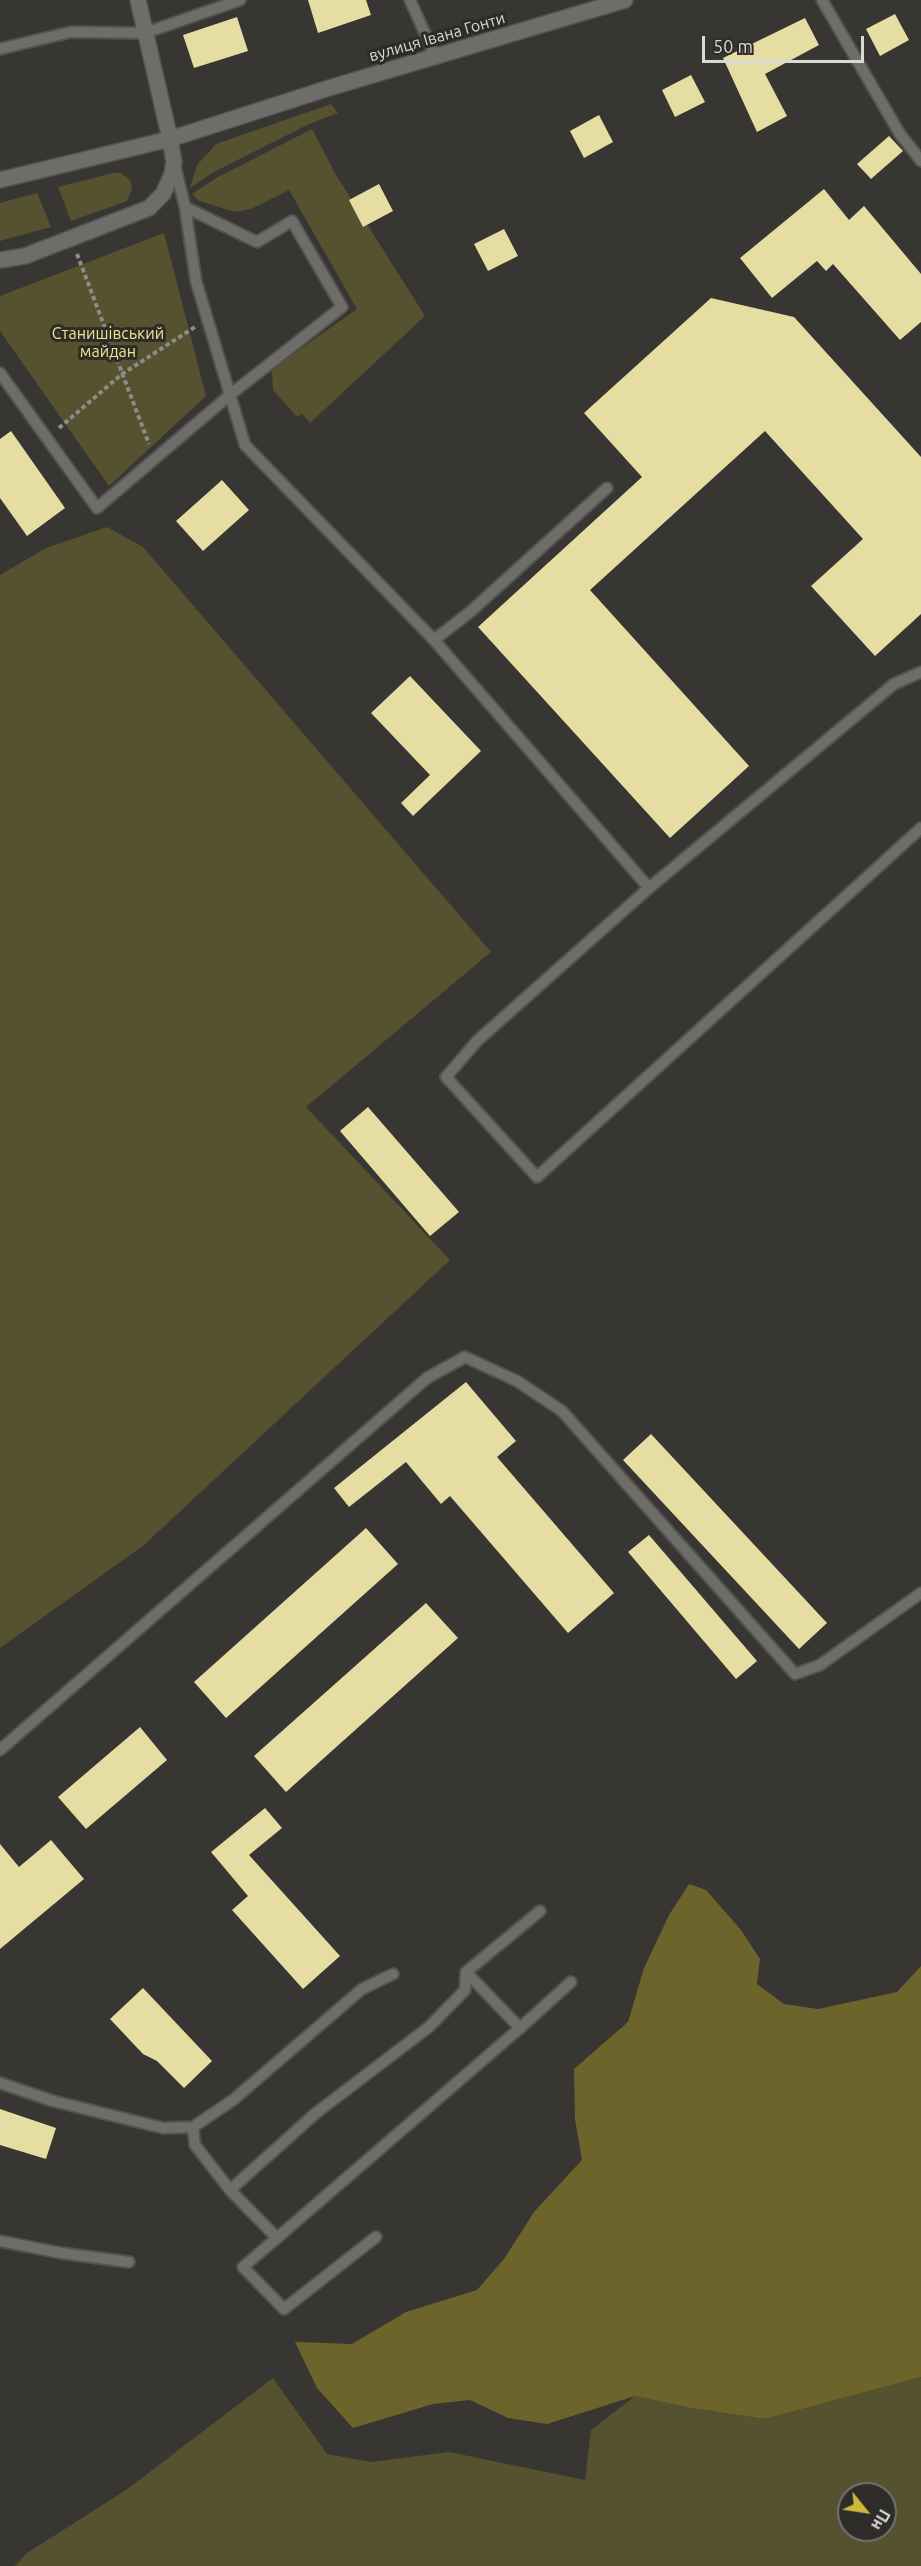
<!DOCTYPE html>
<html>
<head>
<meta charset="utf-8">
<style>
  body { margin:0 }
  #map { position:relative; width:921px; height:2566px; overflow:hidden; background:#373633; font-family:Ubuntu,sans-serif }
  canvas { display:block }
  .north { position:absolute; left:837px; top:2482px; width:60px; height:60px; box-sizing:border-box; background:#2d2c29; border:2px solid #72716f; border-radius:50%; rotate:120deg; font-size:16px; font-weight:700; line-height:24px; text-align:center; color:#d9d9d7 }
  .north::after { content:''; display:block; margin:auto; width:21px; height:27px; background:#ccb939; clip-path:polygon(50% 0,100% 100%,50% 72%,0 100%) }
  .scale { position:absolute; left:702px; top:36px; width:162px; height:27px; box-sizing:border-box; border:3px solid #d9d9d7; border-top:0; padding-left:8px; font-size:18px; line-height:21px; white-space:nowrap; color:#d9d9d7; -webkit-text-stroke:4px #2d2c29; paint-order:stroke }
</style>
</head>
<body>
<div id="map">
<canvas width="921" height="2566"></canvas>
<div class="north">Пн</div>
<div class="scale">50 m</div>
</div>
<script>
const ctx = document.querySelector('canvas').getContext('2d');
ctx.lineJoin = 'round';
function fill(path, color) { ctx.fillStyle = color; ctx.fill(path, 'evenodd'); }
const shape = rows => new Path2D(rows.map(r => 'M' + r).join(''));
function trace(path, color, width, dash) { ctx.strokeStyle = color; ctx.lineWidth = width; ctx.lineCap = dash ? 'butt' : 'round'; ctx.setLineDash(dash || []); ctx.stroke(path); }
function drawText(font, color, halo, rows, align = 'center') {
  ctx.font = font + ' Ubuntu,sans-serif'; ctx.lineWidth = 6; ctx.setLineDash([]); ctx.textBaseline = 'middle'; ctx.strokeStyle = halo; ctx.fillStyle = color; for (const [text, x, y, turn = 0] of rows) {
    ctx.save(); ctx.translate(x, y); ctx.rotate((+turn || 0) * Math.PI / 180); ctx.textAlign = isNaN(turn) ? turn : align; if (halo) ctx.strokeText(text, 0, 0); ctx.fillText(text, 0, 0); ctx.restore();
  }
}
const green = shape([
  [331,104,338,113,309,124,212,173,190,188,197,165,216,144],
  [312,129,336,175,425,316,310,423,302,414,297,417,273,390,272,369,357,309,289,190,251,209,235,212,199,201,192,194,216,178],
  [113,173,121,173,131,181,132,189,127,201,71,221,58,187],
  [37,193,51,227,0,241,0,203],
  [164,233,206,396,109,486,0,331,0,296],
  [107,527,143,547,491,952,306,1107,450,1260,144,1545,0,1648,0,575,46,548],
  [921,2377,921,2566,15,2566,27,2553,126,2490,273,2378,327,2454,371,2462,449,2452,585,2480,591,2430,635,2396,691,2408,765,2419],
  [849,2494,885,2494,885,2530,849,2530]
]);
const water = shape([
  [689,1884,706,1890,741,1930,760,1959,757,1984,784,2004,818,2009,897,1992,921,1966,921,2377,765,2419,691,2408,635,2396,547,2424,508,2418,470,2400,433,2404,353,2428,317,2388,295,2342,352,2344,406,2312,477,2290,504,2259,534,2212,582,2160,575,2119,574,2069,628,2022,644,1968,669,1915]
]);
const building = shape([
  [308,0,366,0,371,15,318,33],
  [895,14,909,40,880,56,866,29],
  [237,17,248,51,194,68,183,35],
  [805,18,819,45,765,74,787,116,757,132,723,58],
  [691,75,705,102,675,117,662,90],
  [599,115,613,142,584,158,570,131],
  [889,136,903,151,871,179,857,164],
  [379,184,393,211,363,227,349,200],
  [824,189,849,220,864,206,921,274,921,322,900,340,833,264,826,271,817,261,772,298,740,258],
  [504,229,518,256,488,271,474,244],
  [711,298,794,317,921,457,921,614,875,656,811,586,863,539,765,431,590,590,749,766,670,838,478,627,642,477,584,413],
  [11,431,65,508,27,536,0,498,0,439],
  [222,480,249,510,203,551,176,521],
  [410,676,481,751,413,816,401,803,430,775,371,713],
  [368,1107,459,1212,430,1236,340,1131],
  [466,1382,516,1441,497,1457,614,1593,568,1633,450,1496,441,1504,406,1462,349,1507,334,1488],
  [651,1434,827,1623,799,1649,623,1460],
  [366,1528,398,1564,226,1718,194,1682],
  [649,1535,757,1661,736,1679,628,1552],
  [426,1603,458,1638,286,1792,254,1756],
  [140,1727,167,1760,86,1829,58,1797],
  [265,1808,282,1828,249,1855,340,1956,303,1989,232,1910,248,1896,211,1852],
  [51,1840,84,1879,0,1949,0,1844,19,1867],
  [143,1988,212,2061,184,2088,157,2061,143,2054,110,2019],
  [0,2109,56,2128,46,2159,0,2145]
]);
const path = shape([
  [77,254,149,444],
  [59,428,122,374,195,327]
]);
const service = shape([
  [410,0,435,56],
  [822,0,900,134,921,161],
  [0,49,71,32,145,33,240,0],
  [175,166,185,207,196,281,245,445,434,640,470,612,607,488],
  [0,373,97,508,231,394,342,307,292,221,257,242,185,207],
  [434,640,649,888,477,1041,446,1077,537,1177,921,828],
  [649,888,894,684,921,672],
  [0,1750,427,1378,465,1357,517,1381,562,1411,795,1674,820,1665,921,1593],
  [466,1972,520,2028,571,1982],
  [0,2083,53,2101,163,2128,193,2127,233,2100,362,1989,393,1974],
  [193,2127,195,2145,230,2190,316,2113,429,2027,465,1990,466,1972,540,1911],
  [230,2190,277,2238,520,2028],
  [277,2238,243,2267,284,2309,376,2237],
  [0,2241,61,2253,129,2262]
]);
const minor = shape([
  [138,0,170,139]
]);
const tertiary = shape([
  [0,180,170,139,329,88,625,0],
  [0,260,25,256,149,208,163,194,172,174,174,162,170,139]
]);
const streetNames = [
  ["вулиця Івана Гонти",437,37,-16]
];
const parkNames = [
  ["Станишівський",108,334],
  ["майдан",108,352]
];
fill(green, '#56512f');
fill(water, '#6d642b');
fill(building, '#e5dda1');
trace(service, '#525250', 14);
trace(minor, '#525250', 18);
trace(tertiary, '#525250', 18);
trace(path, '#8b8b88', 4, [4.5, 3]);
trace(service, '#6e6d6a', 10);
trace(minor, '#6e6d6a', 15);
trace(tertiary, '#6e6d6a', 15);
drawText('16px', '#d9d9d7', '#2d2c29', streetNames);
drawText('16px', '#f1e58e', '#2d2c29', parkNames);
</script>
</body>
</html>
